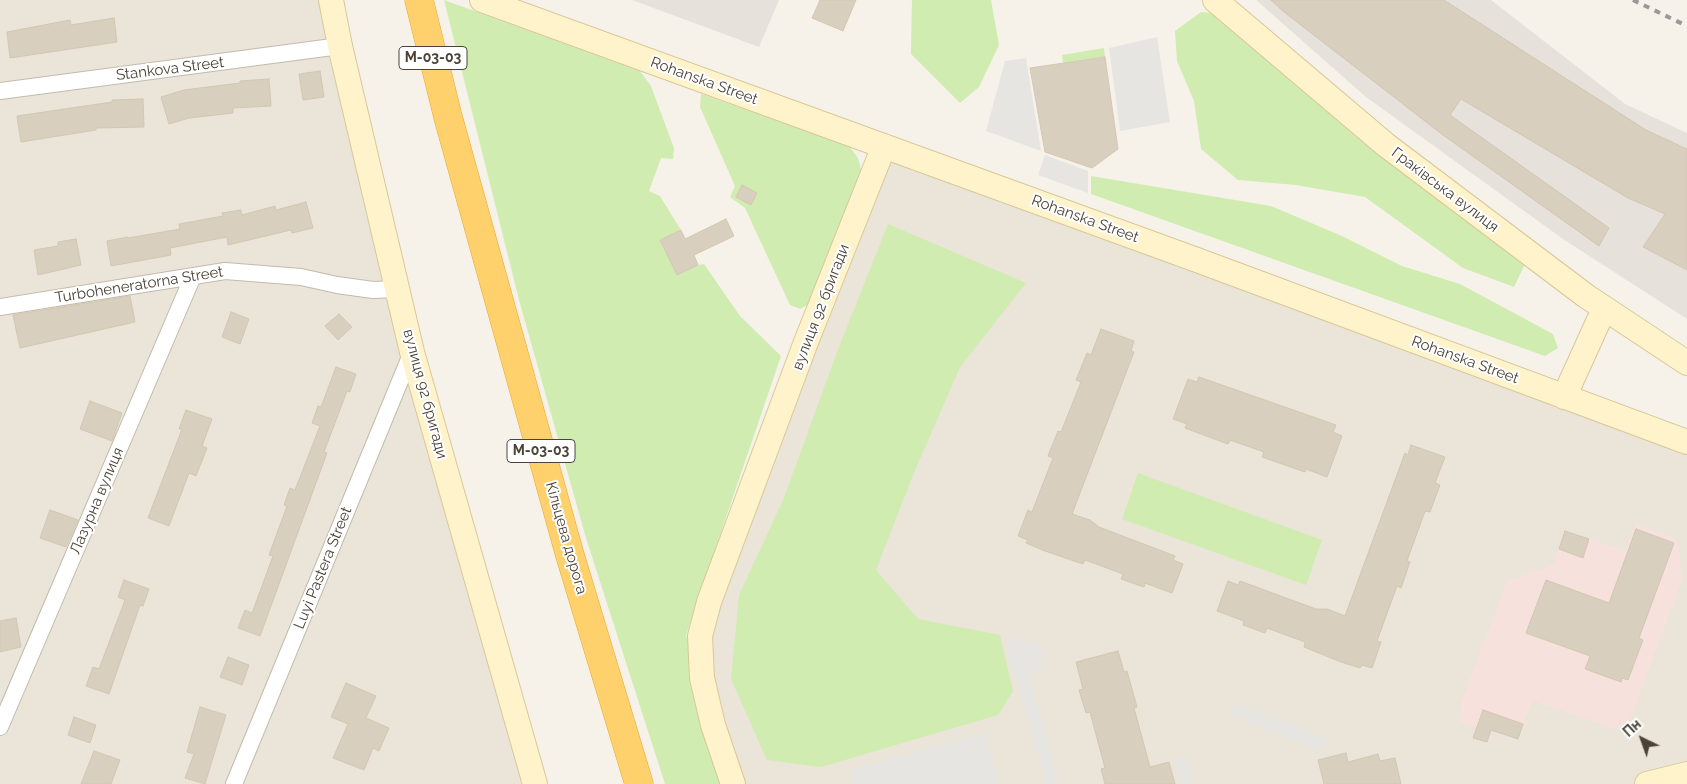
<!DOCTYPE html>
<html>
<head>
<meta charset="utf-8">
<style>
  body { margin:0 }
  #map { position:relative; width:1687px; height:784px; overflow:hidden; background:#f6f2ea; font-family:Raleway,sans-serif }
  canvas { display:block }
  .north { position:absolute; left:1617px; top:714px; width:50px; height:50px; -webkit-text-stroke:4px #fff; paint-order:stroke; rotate:318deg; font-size:14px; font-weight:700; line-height:20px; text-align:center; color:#4b4337 }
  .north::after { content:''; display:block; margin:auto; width:18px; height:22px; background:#4b4337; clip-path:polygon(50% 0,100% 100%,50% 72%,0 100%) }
</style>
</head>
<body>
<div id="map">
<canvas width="1687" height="784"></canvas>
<div class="north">Пн</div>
</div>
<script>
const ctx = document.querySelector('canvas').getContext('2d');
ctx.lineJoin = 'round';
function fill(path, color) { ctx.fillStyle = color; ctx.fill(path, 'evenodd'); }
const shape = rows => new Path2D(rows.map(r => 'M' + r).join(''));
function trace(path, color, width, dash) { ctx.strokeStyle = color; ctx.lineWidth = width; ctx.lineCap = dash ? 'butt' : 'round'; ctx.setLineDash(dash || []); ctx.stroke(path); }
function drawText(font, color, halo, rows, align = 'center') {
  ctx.font = font + ' Raleway,sans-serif'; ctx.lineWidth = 4; ctx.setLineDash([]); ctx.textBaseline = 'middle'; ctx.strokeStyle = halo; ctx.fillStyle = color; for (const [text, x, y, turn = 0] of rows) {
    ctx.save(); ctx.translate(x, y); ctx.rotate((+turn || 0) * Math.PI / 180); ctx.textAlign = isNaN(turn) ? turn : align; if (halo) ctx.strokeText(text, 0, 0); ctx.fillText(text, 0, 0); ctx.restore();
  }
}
const residential = shape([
  [0,0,330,0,535,784,0,784],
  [884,146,1687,442,1687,784,733,784,700,636]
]);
const industrial = shape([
  [632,0,779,0,759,47],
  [1256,0,1491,0,1625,104,1687,133,1687,319,1563,239,1366,97]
]);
const medical = shape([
  [1635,524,1672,537,1678,543,1682,580,1628,725,1616,729,1532,700,1518,739,1460,721,1461,703,1507,581,1549,567,1554,563,1565,531,1625,551]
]);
const green = shape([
  [444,0,640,71,651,86,674,148,673,159,661,158,649,191,660,196,681,230,660,240,677,275,698,265,704,264,740,316,781,356,686,635,728,784,665,784,586,538,519,300],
  [912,0,991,0,999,45,979,87,960,103,911,54],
  [1201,12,1214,13,1376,153,1525,264,1514,287,1463,268,1365,197,1296,185,1238,180,1201,149,1194,101,1177,61,1175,31],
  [1104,48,1105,57,1063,63,1062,55],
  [701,94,849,146,858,158,861,169,811,303,800,309,790,305,745,208,730,197,735,186,700,107],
  [1091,176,1271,206,1342,236,1402,266,1460,284,1553,334,1558,348,1545,356,1091,194],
  [888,224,1026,283,960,367,913,475,876,570,918,619,1000,635,1013,691,998,715,821,767,767,760,731,679,739,595,784,498,837,352],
  [1138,473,1322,540,1306,585,1122,519]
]);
const parking = shape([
  [1157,37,1170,122,1120,131,1109,48],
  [1026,58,1041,151,986,131,1005,61],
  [1045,155,1088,171,1088,193,1038,175],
  [1011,636,1045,648,1042,658,1047,666,1039,668,1035,673,1032,685,1059,784,1046,784,1007,647],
  [1234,702,1325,737,1319,750,1229,715],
  [985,733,999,784,855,784,851,770],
  [1187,756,1195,784,1180,784,1174,760]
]);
const building = shape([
  [820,0,856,0,843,31,812,18,820,0],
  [1271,0,1444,0,1646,130,1687,149,1687,270,1643,247,1665,214,1628,198,1461,99,1450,115,1609,228,1599,246,1443,135,1284,12,1271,0],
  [114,18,117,42,10,58,7,32,70,20,71,25,114,18],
  [1105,57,1118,149,1092,168,1045,152,1030,68,1105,57],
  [320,71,324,97,303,100,299,74,320,71],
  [269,79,271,106,233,108,233,113,189,118,169,124,161,97,184,90,240,83,240,81,269,79],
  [143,99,144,127,96,128,96,130,21,142,17,116,112,102,112,100,143,99],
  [742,185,757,193,751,205,736,197,742,185],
  [306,202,313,228,292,233,291,230,228,245,227,237,170,248,171,255,111,266,107,241,128,237,128,238,180,229,179,224,223,216,222,213,241,210,242,215,275,206,276,210,306,202],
  [726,219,734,236,694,255,698,265,677,275,660,240,681,230,685,239,726,219],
  [76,239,81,265,38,275,34,250,58,246,58,242,76,239],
  [130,296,135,322,20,348,13,315,130,296],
  [231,312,249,319,240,344,222,337,231,312],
  [339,314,352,327,338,340,325,326,339,314],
  [1101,329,1134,341,1131,351,1134,352,1072,514,1090,520,1099,527,1175,556,1173,560,1183,564,1172,593,1145,583,1144,587,1121,579,1123,574,1085,560,1083,564,1045,551,1026,543,1028,540,1018,536,1028,510,1032,512,1053,458,1048,456,1058,431,1061,432,1081,382,1076,380,1087,353,1091,355,1101,329],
  [336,367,356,374,350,392,347,391,324,452,327,453,260,636,238,628,245,610,252,613,273,556,269,555,287,506,284,505,290,488,295,490,320,426,312,423,318,406,321,407,336,367],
  [1199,377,1336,425,1333,432,1342,436,1327,477,1306,469,1305,472,1262,457,1264,452,1230,440,1228,444,1185,428,1187,424,1173,419,1188,379,1197,382,1199,377],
  [90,401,122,413,112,441,80,429,90,401],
  [186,410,212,419,202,446,207,448,196,476,189,473,169,526,148,518,182,429,179,429,186,410],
  [1411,445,1445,457,1435,483,1440,485,1430,512,1425,511,1407,561,1410,562,1401,588,1397,586,1377,641,1381,642,1372,668,1362,665,1360,668,1341,662,1304,647,1305,642,1267,628,1265,633,1243,625,1244,621,1217,611,1228,581,1238,585,1240,581,1316,609,1327,609,1345,616,1405,453,1408,455,1411,445],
  [50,510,78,520,66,547,40,538,50,510],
  [1636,529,1674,543,1639,638,1643,640,1628,680,1622,678,1621,682,1585,669,1590,656,1526,633,1546,580,1609,603,1636,529],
  [1565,531,1589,539,1583,558,1559,549,1565,531],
  [124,580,149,589,143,606,140,605,109,694,86,686,93,667,99,669,125,600,118,597,124,580],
  [16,618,21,647,0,652,0,621,16,618],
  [1118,651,1124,672,1127,671,1137,707,1134,708,1150,767,1169,762,1175,784,1105,784,1101,769,1105,768,1090,712,1086,713,1079,690,1083,689,1076,662,1118,651],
  [228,657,249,665,242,685,220,677,228,657],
  [346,683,376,696,366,718,389,728,379,751,373,748,364,770,333,758,348,724,331,717,346,683],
  [200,707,226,715,205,784,185,778,194,754,187,752,200,707],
  [1483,710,1523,724,1518,739,1491,730,1487,742,1473,738,1483,710],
  [74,717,96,725,90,743,68,735,74,717],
  [94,751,120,760,111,784,81,784,94,751],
  [1346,753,1348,762,1378,754,1380,761,1395,758,1401,784,1324,784,1318,760,1346,753]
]);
const street = shape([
  [0,91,340,46],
  [0,307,225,271,301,277,337,285,373,290,398,289],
  [0,727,193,276],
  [234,784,412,352]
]);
const secondary = shape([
  [331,0,340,46,412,352,535,784],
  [482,0,1197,260,1687,442],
  [1215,0,1386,145,1586,296,1687,363],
  [1564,397,1604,309],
  [733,784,713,725,702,678,700,636,709,602,806,342,884,146],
  [1647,784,1687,774]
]);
const highway = shape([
  [419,0,448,117,569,552,639,784]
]);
const rail = shape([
  [1633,0,1687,26]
]);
const shields = [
  [433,58,68],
  [541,451,68]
];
const shieldNames = [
  ["М-03-03",433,58],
  ["М-03-03",541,451]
];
const streetNames = [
  ["Stankova Street",170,69,-7],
  ["Rohanska Street",704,81,20],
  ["Граківська вулиця",1445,190,37],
  ["Rohanska Street",1085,219,20],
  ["Turboheneratorna Street",139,285,-9],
  ["вулиця 92 бригади",821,307,-69],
  ["Rohanska Street",1465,360,20],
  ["вулиця 92 бригади",425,394,75],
  ["Лазурна вулиця",97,501,-67],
  ["Кільцева дорога",566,538,74],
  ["Luyi Pastera Street",323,568,-68]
];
fill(residential, '#eae5d8');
fill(industrial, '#e6e1db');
fill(medical, '#f7e1dd');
fill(green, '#d0ecb1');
fill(parking, '#e7e5e2');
fill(building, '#d8cfbf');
trace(building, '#d4c7b1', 1);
trace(street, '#c2bbac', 18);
trace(secondary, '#d8c898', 26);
trace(highway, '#e7a933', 29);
trace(street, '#fff', 16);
trace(secondary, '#fff3cb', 24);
trace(highway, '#ffd16c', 28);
trace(rail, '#999', 4, [6, 6]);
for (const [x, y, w] of shields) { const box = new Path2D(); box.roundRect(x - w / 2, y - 11.5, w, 23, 4); ctx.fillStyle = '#fff'; ctx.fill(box); trace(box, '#4b4337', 1); }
drawText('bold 14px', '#4b4337', null, shieldNames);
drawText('15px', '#4b4337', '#fff', streetNames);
</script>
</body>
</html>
